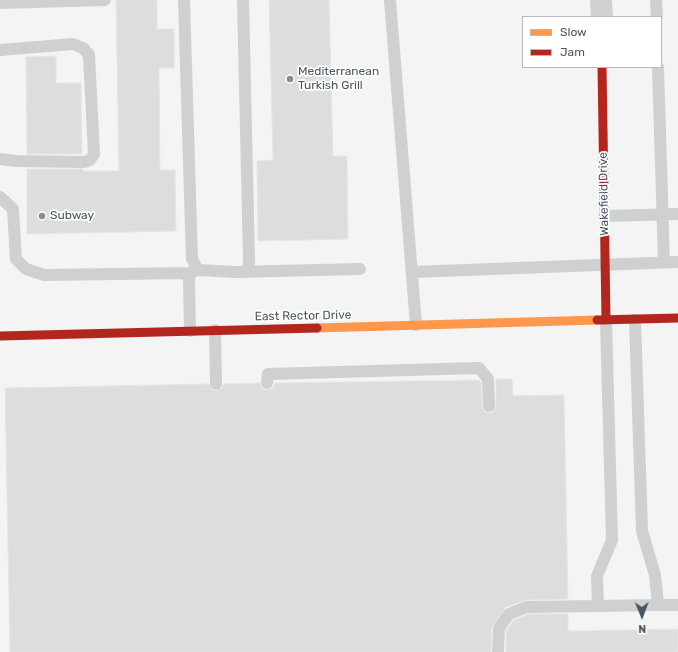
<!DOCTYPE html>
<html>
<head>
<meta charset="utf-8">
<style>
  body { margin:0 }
  #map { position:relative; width:678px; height:652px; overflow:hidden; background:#f4f4f4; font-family:Rubik,sans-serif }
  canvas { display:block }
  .legend { position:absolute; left:522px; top:16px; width:140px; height:52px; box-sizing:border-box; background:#fff; border:1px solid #b7bbc0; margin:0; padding:5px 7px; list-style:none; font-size:12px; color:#4a5661 }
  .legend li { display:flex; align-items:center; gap:8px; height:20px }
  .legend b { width:20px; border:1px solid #b7bbc0 }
  .north { position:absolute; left:622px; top:596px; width:40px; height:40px; -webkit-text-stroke:3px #fff; paint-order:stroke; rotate:179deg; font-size:11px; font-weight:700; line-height:16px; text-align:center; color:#4a5661 }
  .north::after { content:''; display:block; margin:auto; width:14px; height:18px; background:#4a5661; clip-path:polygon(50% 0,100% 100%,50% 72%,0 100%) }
</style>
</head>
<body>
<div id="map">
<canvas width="678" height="652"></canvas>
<ul class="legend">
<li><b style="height:5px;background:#ff974d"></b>Slow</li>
<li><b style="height:5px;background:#b3261e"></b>Jam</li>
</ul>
<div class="north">N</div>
</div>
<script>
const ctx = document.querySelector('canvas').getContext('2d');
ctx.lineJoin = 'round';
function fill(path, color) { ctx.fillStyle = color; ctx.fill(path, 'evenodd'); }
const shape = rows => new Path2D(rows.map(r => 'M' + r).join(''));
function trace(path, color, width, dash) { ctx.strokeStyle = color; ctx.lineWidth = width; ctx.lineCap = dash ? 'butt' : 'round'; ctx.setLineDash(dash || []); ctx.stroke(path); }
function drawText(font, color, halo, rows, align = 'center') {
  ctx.font = font + ' Rubik,sans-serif'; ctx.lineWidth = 3.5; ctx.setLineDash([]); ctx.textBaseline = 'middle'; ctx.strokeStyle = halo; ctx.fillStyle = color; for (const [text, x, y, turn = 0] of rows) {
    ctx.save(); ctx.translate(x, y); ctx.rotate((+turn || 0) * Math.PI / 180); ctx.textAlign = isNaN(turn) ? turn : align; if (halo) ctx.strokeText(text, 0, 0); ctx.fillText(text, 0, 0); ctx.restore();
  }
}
const building = shape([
  [116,0,157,0,157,29,174,29,174,68,159,68,160,170,175,170,176,231,27,234,27,169,83,169,83,171,119,171,116,0],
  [269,0,329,0,333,156,347,156,348,239,258,241,257,161,273,160,269,0],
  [56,56,56,83,81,83,82,154,27,154,26,57,56,56],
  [496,379,512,379,513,396,564,395,568,599,527,600,506,607,492,627,491,652,10,652,5,388,209,384,212,390,217,391,222,388,223,384,260,383,262,389,267,390,273,388,275,383,479,380,481,382,482,407,485,412,489,413,493,412,496,406,496,379],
  [528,614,568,614,568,631,678,629,678,652,506,652,506,631,514,620,528,614]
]);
const lane = shape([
  [184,0,192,259,198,270],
  [243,0,249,259,248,272],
  [390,0,416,325],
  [656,0,657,17],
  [0,3,105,0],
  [0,50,73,44,83,48,89,55,94,154,90,160,84,162,16,161,0,159],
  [658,67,664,262],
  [0,197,13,209,16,259,26,269,44,275,190,273],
  [605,216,678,214],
  [412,272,678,262],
  [635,320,642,531,655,575,658,605,678,605],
  [215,330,216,384],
  [190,331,189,280,190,273,198,270,234,272,360,269],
  [267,383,268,374,479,368,488,379,489,406],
  [598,606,658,605],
  [498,652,499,628,509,614,527,607,598,606,597,576,612,540,606,320]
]);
const street = shape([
  [601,0,602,17]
]);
const slow = shape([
  [317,328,597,320]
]);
const jam = shape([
  [602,67,606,320],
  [597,320,678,318],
  [0,336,317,328]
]);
const markers = [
  [290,79,4,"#868d94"],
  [42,216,4,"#868d94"]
];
const poiNames = [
  ["Mediterranean",298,72],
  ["Turkish Grill",298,86],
  ["Subway",50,216]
];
const streetNames = [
  ["Wakefield Drive",604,194,-91],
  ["East Rector Drive",303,316,-1]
];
fill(building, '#ddddde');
trace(building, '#e5e6e7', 1);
trace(lane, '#ced0d2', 12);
trace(street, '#ced0d2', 22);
trace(slow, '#ff974d', 9);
trace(jam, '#b3261e', 9);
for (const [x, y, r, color] of markers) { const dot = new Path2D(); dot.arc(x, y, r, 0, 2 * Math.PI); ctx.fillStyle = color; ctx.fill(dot); trace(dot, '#fff', 1.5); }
drawText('12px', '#4a5661', '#fff', poiNames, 'left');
drawText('12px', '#4a5661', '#fff', streetNames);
</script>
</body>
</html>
